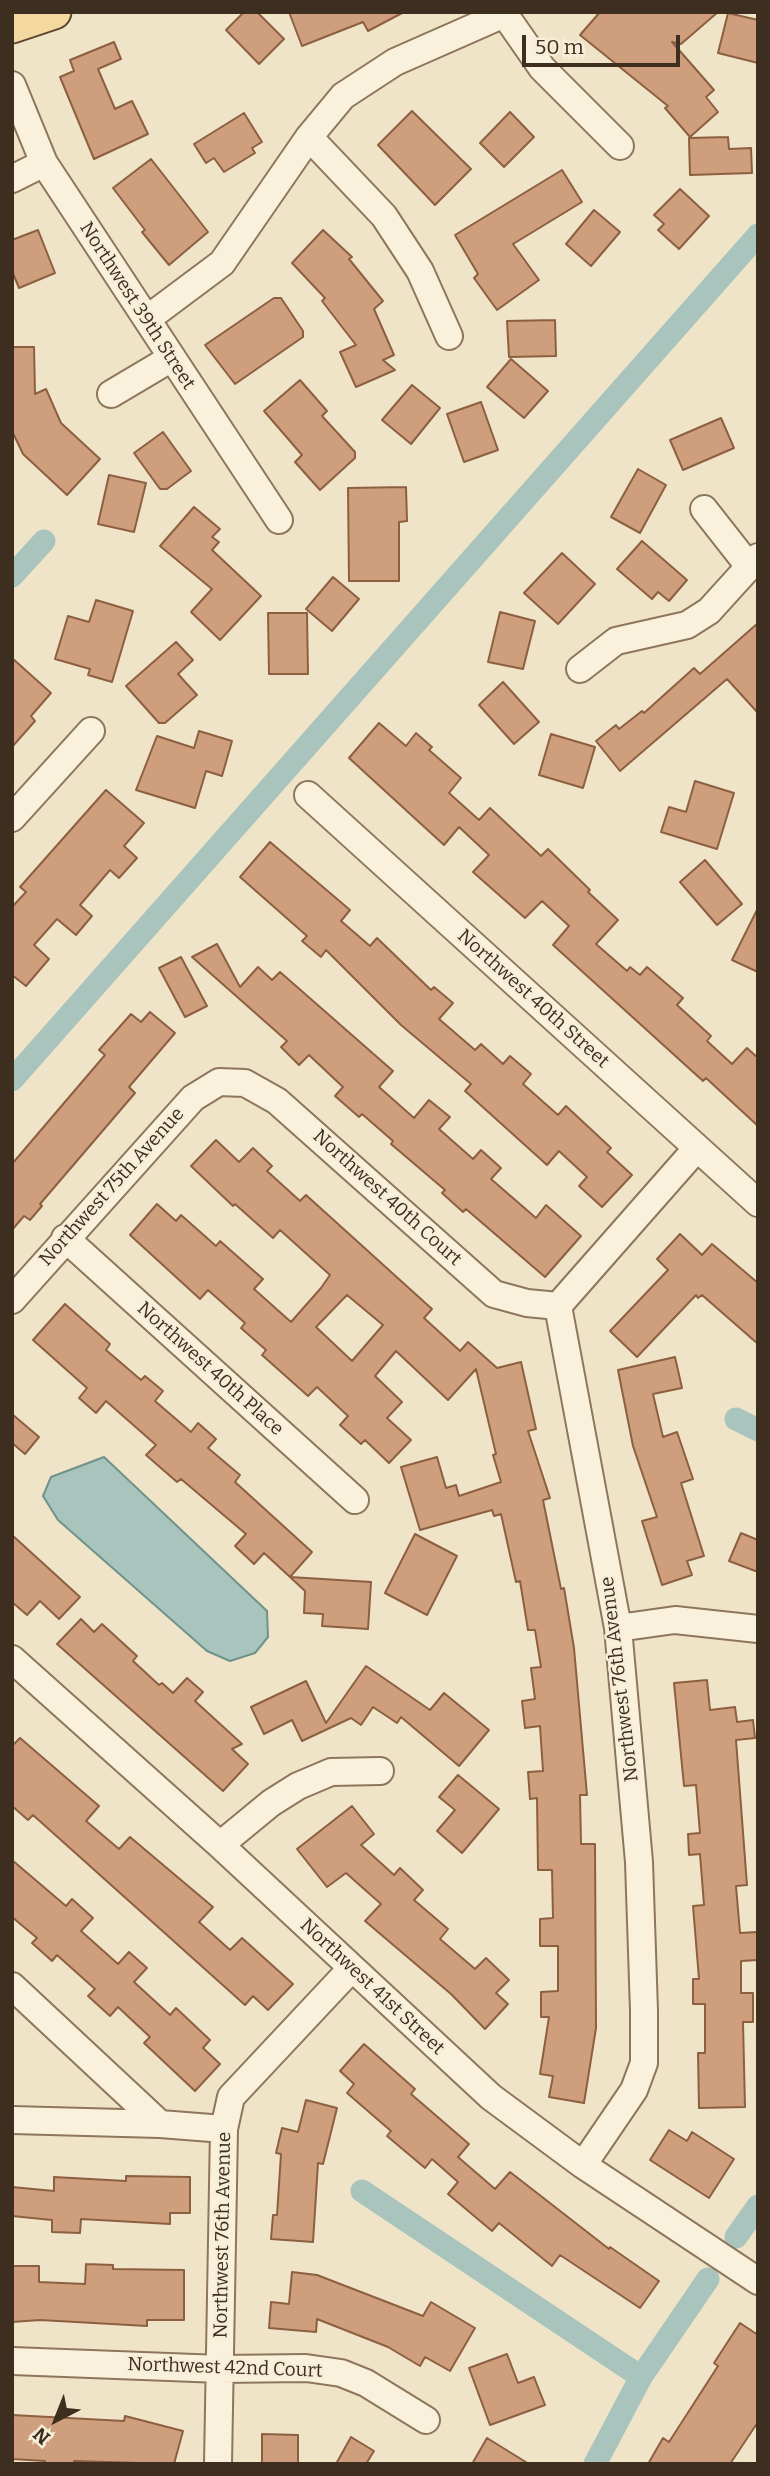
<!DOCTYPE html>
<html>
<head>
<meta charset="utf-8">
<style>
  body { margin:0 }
  #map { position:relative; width:770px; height:2476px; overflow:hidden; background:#f0e4c8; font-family:Bitter,serif }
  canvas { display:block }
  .frame { position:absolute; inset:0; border:14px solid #3d2e20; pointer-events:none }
  .north { position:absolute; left:21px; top:2385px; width:70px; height:70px; -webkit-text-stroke:5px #f7eed8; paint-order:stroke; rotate:222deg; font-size:19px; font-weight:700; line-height:28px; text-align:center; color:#3d2e20 }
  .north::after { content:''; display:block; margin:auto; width:24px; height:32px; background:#3d2e20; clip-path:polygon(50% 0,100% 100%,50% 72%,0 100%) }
  .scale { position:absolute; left:522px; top:35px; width:158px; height:32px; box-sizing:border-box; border:4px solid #3d2e20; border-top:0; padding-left:9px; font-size:21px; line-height:24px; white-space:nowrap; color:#3d2e20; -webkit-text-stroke:5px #f7eed8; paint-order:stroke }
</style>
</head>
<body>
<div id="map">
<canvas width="770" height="2476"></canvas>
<div class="frame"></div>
<div class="north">N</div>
<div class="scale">50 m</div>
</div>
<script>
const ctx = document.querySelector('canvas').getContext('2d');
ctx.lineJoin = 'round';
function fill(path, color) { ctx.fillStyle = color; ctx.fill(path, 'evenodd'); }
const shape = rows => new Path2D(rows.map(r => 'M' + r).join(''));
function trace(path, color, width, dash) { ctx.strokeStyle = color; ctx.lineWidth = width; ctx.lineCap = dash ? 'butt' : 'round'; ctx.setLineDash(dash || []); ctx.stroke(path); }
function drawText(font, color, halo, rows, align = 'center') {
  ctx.font = font + ' Bitter,serif'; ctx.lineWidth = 5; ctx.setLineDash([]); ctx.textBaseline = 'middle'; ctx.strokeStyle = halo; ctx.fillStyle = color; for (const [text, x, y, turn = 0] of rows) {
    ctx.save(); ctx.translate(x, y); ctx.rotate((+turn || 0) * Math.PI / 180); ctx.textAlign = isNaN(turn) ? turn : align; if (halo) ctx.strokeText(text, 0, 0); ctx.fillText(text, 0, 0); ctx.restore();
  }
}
const water = shape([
  [104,1457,267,1611,268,1637,255,1653,230,1661,207,1651,58,1520,43,1496,51,1477,104,1457]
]);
const canal = shape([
  [12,576,44,541],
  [12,1080,758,235],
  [736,1419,758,1430],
  [362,2191,641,2377],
  [736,2237,758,2206],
  [595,2464,641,2377,708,2279]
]);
const building = shape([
  [244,12,257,12,284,39,259,64,226,30,244,12],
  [289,12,404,12,368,31,363,22,302,46,289,12],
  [600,12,718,12,681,44,672,42,714,90,706,97,718,112,690,137,665,108,668,106,580,35,600,12],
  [728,13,758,20,758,63,718,53,728,13],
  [114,42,121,59,98,69,115,109,132,101,148,134,94,159,60,77,74,71,70,60,114,42],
  [412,111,471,169,435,205,378,145,412,111],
  [510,112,534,137,504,167,480,143,510,112],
  [244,113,262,142,252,148,255,153,224,172,214,158,206,163,194,144,244,113],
  [728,137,729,149,751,148,752,173,690,175,689,138,728,137],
  [151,159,208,232,169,265,142,232,145,230,113,188,151,159],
  [562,170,582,202,513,244,539,280,497,310,474,278,478,274,455,235,562,170],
  [680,189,709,216,679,249,658,230,664,224,654,215,680,189],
  [594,210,620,232,591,266,566,244,594,210],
  [38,230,55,273,19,288,12,271,12,240,38,230],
  [323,230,352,257,349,259,383,301,374,309,394,355,383,360,395,370,356,387,340,352,356,345,322,301,325,298,292,263,323,230],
  [274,298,281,298,303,331,303,337,235,384,205,345,274,298],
  [555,320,556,356,509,357,507,321,555,320],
  [12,347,34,347,35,394,46,389,61,423,100,459,67,495,23,454,12,431,12,347],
  [511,359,548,391,524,418,487,387,511,359],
  [300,380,327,411,322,416,355,452,355,458,320,490,295,462,302,455,264,411,300,380],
  [412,385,440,408,411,444,382,420,412,385],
  [481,402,498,450,464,462,447,414,481,402],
  [721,418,734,448,683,470,670,440,721,418],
  [163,432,191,471,167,489,160,489,134,453,163,432],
  [638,469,666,485,640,533,611,517,638,469],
  [109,475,146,483,134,532,98,524,109,475],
  [406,487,407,521,399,522,399,581,349,581,348,488,406,487],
  [194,507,220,529,212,537,219,542,212,550,261,596,220,640,191,612,212,589,160,546,194,507],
  [642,541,687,580,669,601,658,592,652,599,617,569,642,541],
  [562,553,595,584,558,624,524,593,562,553],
  [333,577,359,599,332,631,306,609,333,577],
  [96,600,133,611,112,682,88,675,90,669,55,659,68,616,89,622,96,600],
  [500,612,535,621,523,669,488,662,500,612],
  [268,613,307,613,308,674,269,674,268,613],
  [758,623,758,713,727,679,620,771,596,741,616,725,619,729,642,711,644,713,694,668,700,674,758,623],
  [176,642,193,660,178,674,197,695,165,723,159,723,126,686,176,642],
  [12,658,51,693,31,716,35,721,12,747,12,658],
  [503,682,539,722,514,744,479,705,503,682],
  [379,723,406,746,416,733,432,747,429,750,461,778,449,793,479,820,490,808,541,856,548,849,590,890,588,892,618,920,596,944,627,971,630,967,640,975,647,967,683,998,677,1005,711,1036,707,1041,732,1064,747,1048,758,1058,758,1126,706,1078,703,1081,553,945,569,926,542,901,525,918,473,872,489,855,459,827,444,845,349,758,379,723],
  [199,731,232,741,222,776,206,771,195,808,136,790,157,736,194,748,199,731],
  [551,734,595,747,583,788,539,775,551,734],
  [695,781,734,793,717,849,661,832,669,807,686,812,695,781],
  [106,790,144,823,124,846,137,858,119,878,110,870,80,905,92,916,76,935,57,919,34,945,49,959,26,986,12,975,12,907,26,892,20,887,106,790],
  [270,842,350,910,341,921,370,946,377,938,431,990,434,987,453,1003,439,1019,475,1050,481,1044,503,1064,510,1056,531,1074,523,1084,558,1115,566,1106,611,1148,607,1152,632,1175,602,1207,579,1186,587,1177,559,1151,547,1165,465,1091,471,1084,401,1025,326,950,321,957,302,941,307,936,240,877,270,842],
  [705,860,742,904,717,925,680,882,705,860],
  [758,908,758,972,732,960,758,908],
  [217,944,240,987,258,967,272,980,280,972,393,1071,379,1087,414,1118,429,1100,450,1117,439,1129,473,1159,481,1150,501,1168,491,1179,536,1218,546,1205,581,1236,545,1277,466,1209,463,1212,442,1193,445,1190,391,1144,393,1141,362,1114,359,1117,335,1096,343,1087,309,1055,299,1065,281,1047,287,1041,192,957,217,944],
  [181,957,207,1006,185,1017,159,968,181,957],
  [150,1012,175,1033,129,1087,135,1093,40,1204,42,1206,30,1220,24,1216,12,1230,12,1164,105,1055,99,1050,131,1014,141,1022,150,1012],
  [216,1140,239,1162,253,1148,272,1166,267,1171,300,1201,306,1195,432,1309,424,1318,460,1351,468,1342,497,1368,521,1362,536,1429,528,1431,550,1498,543,1500,561,1589,564,1588,574,1648,587,1795,580,1795,581,1844,595,1844,596,2028,584,2103,549,2097,553,2076,540,2074,549,2017,541,2017,541,1992,558,1991,558,1946,540,1946,540,1919,553,1918,552,1870,538,1870,537,1798,530,1799,528,1772,543,1771,540,1726,525,1728,522,1701,535,1699,531,1668,541,1667,535,1630,528,1630,520,1581,516,1582,501,1514,494,1516,492,1510,420,1530,401,1467,437,1457,446,1488,456,1485,459,1496,501,1482,493,1455,496,1454,476,1369,448,1400,396,1351,375,1376,402,1402,387,1418,411,1440,389,1463,365,1440,361,1444,340,1425,348,1416,317,1387,308,1396,262,1355,266,1350,241,1328,245,1323,208,1290,200,1299,130,1235,157,1204,176,1221,181,1215,216,1246,220,1241,263,1279,254,1289,291,1322,321,1288,330,1275,280,1230,273,1238,235,1204,233,1206,191,1166,216,1140],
  [347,1295,383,1325,352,1361,316,1327,347,1295],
  [680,1234,702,1255,712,1244,758,1283,758,1344,702,1295,698,1298,696,1295,637,1357,610,1331,668,1270,657,1259,680,1234],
  [65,1304,110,1344,106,1350,141,1380,145,1376,163,1391,155,1401,191,1432,198,1423,216,1439,208,1448,240,1475,235,1482,312,1552,290,1577,264,1553,254,1564,235,1546,246,1534,181,1479,177,1482,146,1455,156,1445,106,1401,96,1413,79,1398,87,1388,33,1340,65,1304],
  [675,1357,682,1388,653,1394,663,1437,677,1432,693,1479,681,1483,704,1556,687,1561,692,1575,662,1585,642,1521,657,1517,633,1446,618,1370,675,1357],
  [12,1414,39,1437,25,1454,12,1443,12,1414],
  [741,1533,758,1540,758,1572,729,1561,741,1533],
  [415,1534,457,1556,427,1615,385,1593,415,1534],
  [12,1535,80,1597,59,1619,40,1601,27,1615,12,1602,12,1535],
  [290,1577,371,1582,368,1629,322,1626,323,1614,304,1613,305,1591,290,1577],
  [81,1619,94,1632,102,1624,137,1656,133,1661,159,1685,162,1683,173,1693,187,1678,203,1692,195,1701,242,1744,232,1749,248,1764,223,1791,57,1644,81,1619],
  [366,1666,430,1710,444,1693,489,1730,459,1766,401,1717,397,1723,373,1707,361,1725,351,1718,302,1741,292,1720,264,1734,251,1707,306,1681,326,1723,366,1666],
  [707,1680,710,1710,735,1707,737,1722,753,1720,755,1738,736,1740,747,1885,736,1886,740,1933,758,1932,758,1960,741,1961,741,1993,753,1993,753,2022,743,2022,745,2107,699,2108,698,2053,705,2053,705,2004,693,2004,693,1979,699,1979,693,1906,704,1905,700,1854,689,1855,688,1834,700,1833,696,1785,684,1786,674,1683,707,1680],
  [20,1738,99,1806,86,1821,119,1849,130,1837,213,1907,199,1922,230,1950,242,1938,293,1984,268,2010,253,1996,245,2005,33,1815,28,1820,12,1806,12,1746,20,1738],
  [458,1775,499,1809,462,1853,437,1831,455,1810,439,1797,458,1775],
  [352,1806,374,1834,361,1845,394,1875,400,1868,423,1890,414,1900,448,1929,440,1939,475,1969,486,1958,509,1980,496,1993,508,2004,485,2029,451,1994,365,1921,381,1904,346,1873,327,1887,297,1849,352,1806],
  [12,1860,66,1906,72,1899,93,1918,81,1931,118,1964,129,1952,147,1968,134,1982,170,2015,176,2008,210,2040,203,2048,220,2064,195,2091,144,2043,150,2037,118,2007,110,2016,88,1996,95,1989,57,1955,52,1961,32,1943,37,1938,12,1917,12,1860],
  [364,2044,415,2089,411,2094,469,2144,458,2157,495,2189,510,2172,609,2249,610,2247,659,2281,640,2308,560,2255,552,2266,499,2223,492,2231,448,2194,458,2182,432,2159,425,2168,387,2136,391,2131,347,2093,354,2084,340,2071,364,2044],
  [306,2100,337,2108,323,2164,318,2163,313,2242,271,2239,273,2215,277,2215,281,2154,276,2153,282,2128,298,2132,306,2100],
  [669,2130,687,2141,692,2132,734,2159,709,2198,650,2160,669,2130],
  [126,2176,190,2177,190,2213,170,2213,170,2224,81,2219,80,2233,52,2232,52,2220,12,2216,12,2187,54,2191,54,2177,126,2181,126,2176],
  [86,2264,113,2265,113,2269,184,2270,184,2320,147,2320,147,2326,40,2320,12,2322,12,2266,39,2266,39,2282,85,2284,86,2264],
  [292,2272,317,2275,423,2316,431,2302,475,2328,450,2371,425,2357,420,2366,388,2347,317,2319,316,2332,269,2328,271,2302,289,2304,292,2272],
  [740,2323,758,2335,758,2422,730,2464,648,2464,663,2438,669,2442,718,2366,714,2363,740,2323],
  [507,2354,518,2383,534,2377,545,2405,490,2425,469,2368,507,2354],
  [12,2415,124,2421,125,2416,183,2431,174,2464,74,2461,74,2464,45,2464,45,2461,12,2459,12,2415],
  [262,2434,298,2435,298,2464,262,2464,262,2434],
  [351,2437,374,2451,366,2464,336,2464,351,2437],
  [487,2438,529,2464,472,2464,487,2438]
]);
const minor = shape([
  [503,12,542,68,620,146],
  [12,85,44,163,279,520],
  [309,137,384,216,420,271,449,336],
  [12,179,44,163],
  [147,319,222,263,309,137,343,96,395,62,504,14],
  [111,394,170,359],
  [704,509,748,565],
  [580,669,616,641,687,625,709,611,758,557],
  [308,795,758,1203],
  [12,818,91,731],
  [65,1238,355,1500],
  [12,1300,193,1098,219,1082,245,1083,277,1101,494,1294,527,1303,558,1306],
  [558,1306,618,1628,639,1862,644,2011,644,2063,634,2090,583,2165],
  [558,1306,697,1148],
  [618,1628,675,1620,758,1629],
  [12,1659,220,1845,491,2097,583,2165,758,2281],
  [220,1845,271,1803,298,1786,331,1772,380,1771],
  [12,1986,160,2124],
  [12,2120,160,2124,224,2129],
  [12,2361,221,2369,306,2368,341,2373,366,2383,426,2420],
  [218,2464,224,2129,231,2097,351,1969]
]);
const major = shape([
  [12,26,54,12]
]);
const streetNames = [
  ["Northwest 39th Street",137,306,57],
  ["Northwest 40th Street",533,999,42],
  ["Northwest 75th Avenue",112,1187,-48],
  ["Northwest 40th Court",387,1198,42],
  ["Northwest 40th Place",210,1369,42],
  ["Northwest 76th Avenue",620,1679,-97],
  ["Northwest 41st Street",372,1987,43],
  ["Northwest 76th Avenue",223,2235,-89],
  ["Northwest 42nd Court",225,2368,2]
];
fill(water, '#a9c4bc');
trace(water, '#6f938a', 2);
trace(canal, '#a9c4bc', 23);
fill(building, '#cf9f7d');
trace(building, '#8d5f41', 2);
trace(minor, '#8d765c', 30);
trace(major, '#5b4430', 37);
trace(minor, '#faf1dc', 26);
trace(major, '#f3d9a0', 33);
drawText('19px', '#3d2e20', '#f7eed8', streetNames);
</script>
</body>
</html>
